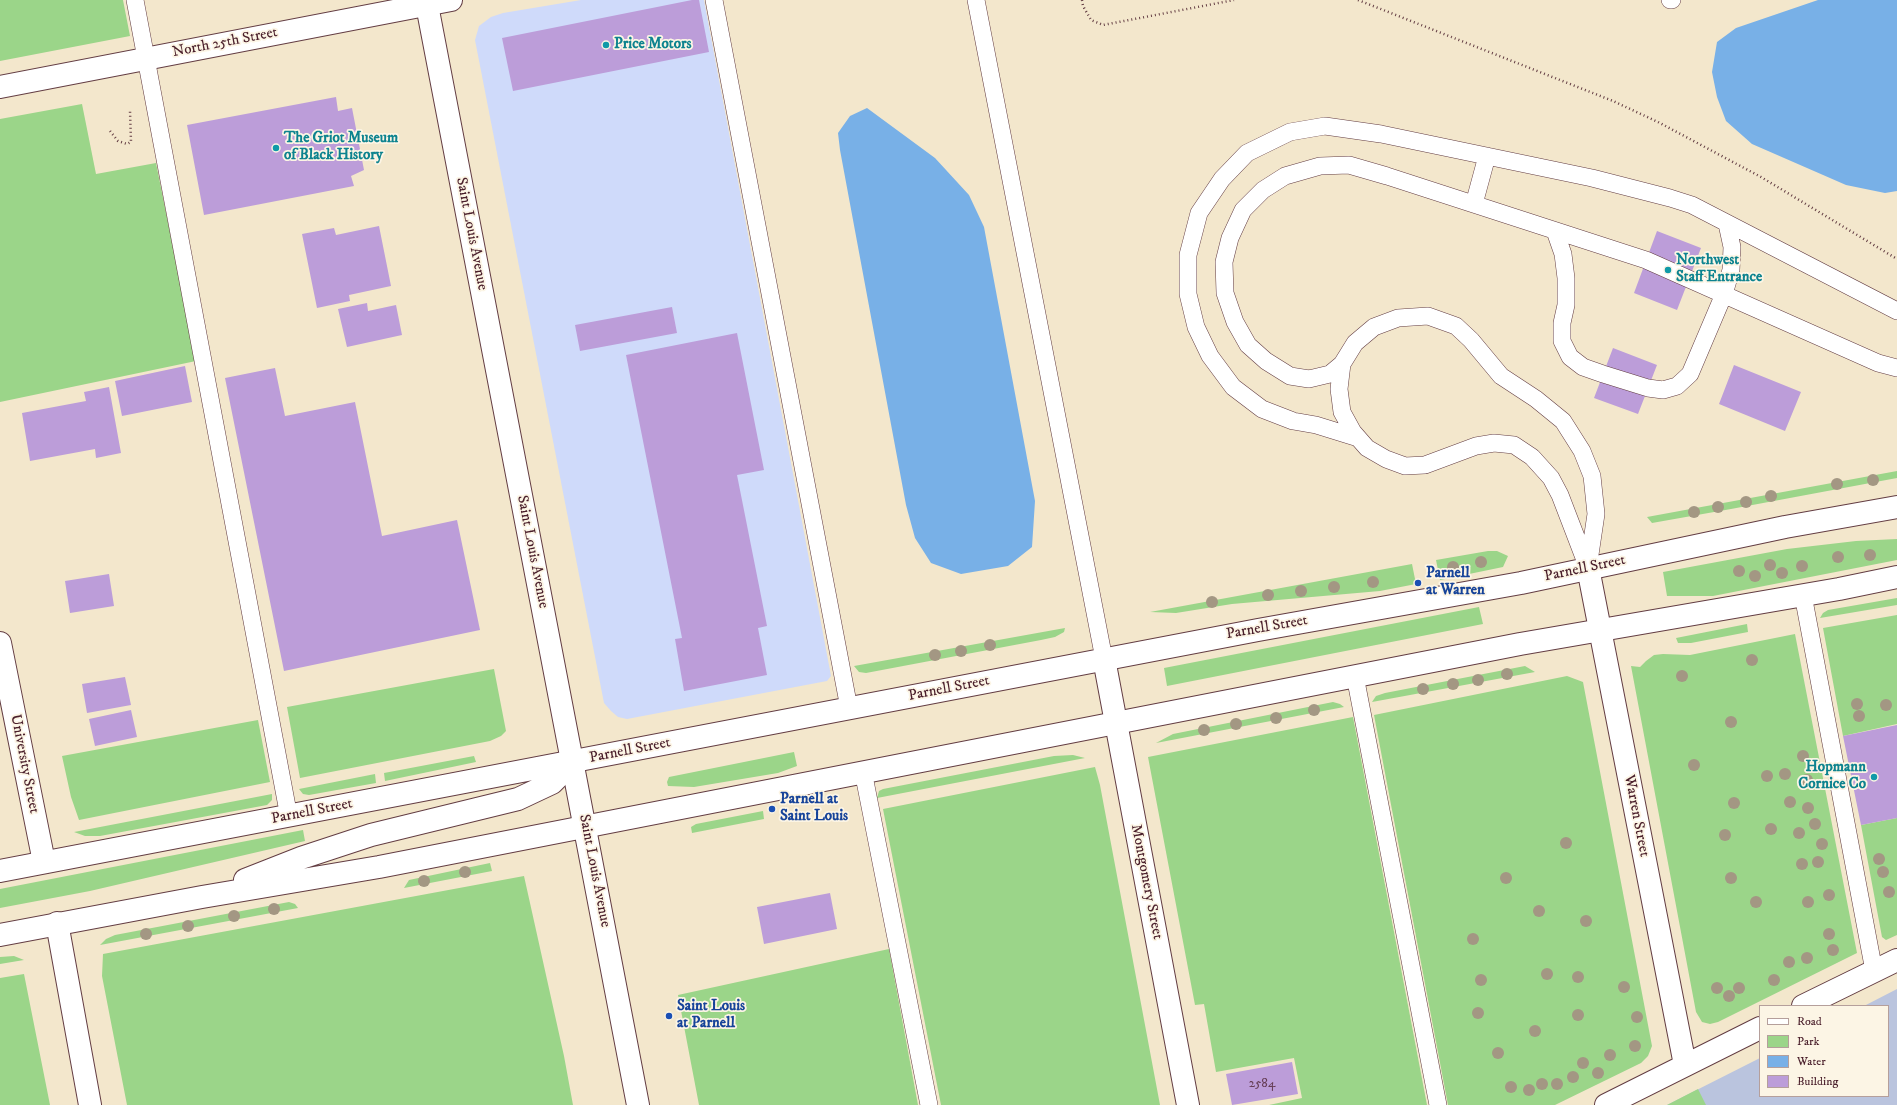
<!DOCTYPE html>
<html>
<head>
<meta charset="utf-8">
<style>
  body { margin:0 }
  #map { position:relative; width:1897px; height:1105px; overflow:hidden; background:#f3e7cc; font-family:"IM FELL DW Pica",serif }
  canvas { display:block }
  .legend { position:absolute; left:1759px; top:1005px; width:130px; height:92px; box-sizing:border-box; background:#fcf5e5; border:1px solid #b59f9b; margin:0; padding:5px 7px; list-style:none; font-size:12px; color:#4a1f2b }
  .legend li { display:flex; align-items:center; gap:8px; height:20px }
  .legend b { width:20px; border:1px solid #b59f9b }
</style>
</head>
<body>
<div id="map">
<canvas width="1897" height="1105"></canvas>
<ul class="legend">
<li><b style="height:5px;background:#fff"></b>Road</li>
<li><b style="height:11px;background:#9bd589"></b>Park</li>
<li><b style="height:11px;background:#78b0e7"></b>Water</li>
<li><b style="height:11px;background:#bc9dd9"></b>Building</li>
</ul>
</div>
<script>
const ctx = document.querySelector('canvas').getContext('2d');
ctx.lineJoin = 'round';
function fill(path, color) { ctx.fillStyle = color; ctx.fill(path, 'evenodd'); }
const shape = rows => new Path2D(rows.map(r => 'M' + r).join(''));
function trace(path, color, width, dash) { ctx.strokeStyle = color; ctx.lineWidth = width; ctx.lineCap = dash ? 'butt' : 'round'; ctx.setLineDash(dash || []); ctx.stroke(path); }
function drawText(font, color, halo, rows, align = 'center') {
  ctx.font = font + ' "IM FELL DW Pica",serif'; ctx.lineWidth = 3.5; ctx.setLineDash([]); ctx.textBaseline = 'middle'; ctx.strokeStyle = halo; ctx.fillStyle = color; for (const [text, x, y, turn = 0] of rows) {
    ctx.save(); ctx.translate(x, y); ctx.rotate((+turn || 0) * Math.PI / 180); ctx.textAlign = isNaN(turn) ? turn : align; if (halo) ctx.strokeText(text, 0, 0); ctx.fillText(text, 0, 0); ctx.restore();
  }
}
const built = shape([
  [581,0,704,0,831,676,827,681,627,719,618,717,611,711,604,703,475,40,479,26,491,17,503,13]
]);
const industrial = shape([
  [1897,989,1897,1105,1667,1105,1760,1058,1760,1096,1888,1096,1888,1006,1864,1006]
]);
const green = shape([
  [0,0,123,0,130,36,0,61],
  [82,104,96,174,156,163,196,361,0,402,0,119],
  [1897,471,1897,478,1731,509,1652,523,1647,517],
  [1897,539,1897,560,1713,596,1667,596,1663,572,1787,549,1856,541],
  [1488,551,1497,551,1508,556,1503,567,1440,580,1436,560],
  [1412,564,1416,584,1380,591,1232,604,1176,613,1150,612],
  [1897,598,1897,605,1820,618,1823,613,1828,610],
  [1479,607,1483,624,1167,686,1164,668],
  [1897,615,1897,724,1843,736,1823,628],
  [1747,624,1748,632,1691,643,1678,643,1676,638],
  [1065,628,1064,632,1055,637,1041,640,866,673,859,672,854,666],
  [1795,634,1857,953,1718,1022,1710,1024,1702,1022,1696,1012,1631,666,1640,667,1646,661,1654,655,1663,654,1690,655],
  [1525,666,1535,672,1372,702,1376,696,1385,693],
  [494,669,506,731,501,736,490,741,300,778,287,707],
  [1567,676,1583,682,1652,1046,1648,1056,1641,1063,1555,1105,1448,1105,1374,715],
  [1333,702,1340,704,1344,707,1156,743,1173,734],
  [1353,717,1427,1105,1269,1105,1302,1098,1294,1058,1216,1072,1204,1004,1195,1005,1148,757],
  [258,720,270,782,79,820,71,797,62,756],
  [794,752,797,766,778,773,694,787,668,786,667,782,669,777],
  [1073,755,1085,758,877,798,879,791,883,789,1054,756],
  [474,756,476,762,385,781,384,773],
  [1095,767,1100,785,1160,1105,941,1105,883,809],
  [375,774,376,783,309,795,303,794,299,789],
  [272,794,272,800,267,805,100,836,85,836,74,832],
  [763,811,764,819,692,833,691,827,696,824],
  [1897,818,1897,935,1886,940,1882,937,1861,825],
  [303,830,305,841,90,891,0,908,0,889],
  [490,863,492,871,404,888,409,880],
  [524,876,564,1056,573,1105,127,1105,102,976,103,954],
  [289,902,295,904,298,908,100,945,106,939,115,935],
  [889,949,918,1105,699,1105,678,995],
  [14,956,24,960,0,964,0,957],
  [24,974,50,1105,0,1105,0,978],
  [1698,1089,1706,1105,1667,1105]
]);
const water = shape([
  [1818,0,1897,0,1897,191,1885,193,1846,185,1752,144,1726,121,1717,97,1712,72,1717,42,1736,28],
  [867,108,935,158,969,195,984,227,1035,501,1032,547,1008,566,961,574,931,563,915,538,906,505,840,150,838,133,850,116]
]);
const building = shape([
  [692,0,699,0,709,52,513,91,502,38],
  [336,97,338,111,352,108,364,170,351,176,354,186,204,215,187,125],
  [379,226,391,286,349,295,350,301,317,308,302,234,334,228,336,235],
  [1657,231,1701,248,1677,310,1634,293],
  [367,303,368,311,396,305,402,335,347,347,338,309],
  [672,307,677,333,580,351,575,325],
  [737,333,764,470,737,475,767,626,758,628,767,675,684,691,675,639,682,638,626,355],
  [1613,348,1657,365,1638,414,1594,398],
  [1734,365,1801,392,1785,431,1719,404],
  [185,366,192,402,122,416,115,381],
  [275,368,285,416,355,402,382,536,457,520,480,630,284,671,225,378],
  [109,387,121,453,96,458,95,449,30,461,22,413,86,401,84,392],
  [109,574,114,606,70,613,65,581],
  [125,677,131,705,87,713,82,684],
  [131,710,137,737,95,746,89,719],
  [1897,725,1897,818,1861,825,1843,736],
  [830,893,837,929,764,944,757,907],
  [1292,1062,1298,1094,1232,1105,1226,1074]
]);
const path = shape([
  [1082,0,1083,6,1091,20,1103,25,1234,0],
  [1358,0,1613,101,1658,122,1761,177,1897,259],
  [110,131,118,141,127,144,131,142,130,111]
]);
const lane = shape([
  [135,0,289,817],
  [714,0,849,708],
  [976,0,1104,659],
  [1670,0,1672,0],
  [1474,204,1487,156],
  [1555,231,1563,254,1566,278,1566,305,1562,323,1562,341,1570,357,1583,367,1603,374,1648,388,1663,390,1677,386,1690,374,1724,294,1731,270,1732,247,1727,224],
  [1428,316,1456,326,1471,340,1501,376,1536,399,1563,421,1582,451,1592,476,1596,514,1588,568,1560,495,1551,478,1532,457,1514,445,1494,443,1476,446,1425,465,1405,466,1386,459,1367,448,1353,432,1342,412,1339,389,1342,364,1355,343,1374,327,1398,318,1428,316],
  [1342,364,1330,374,1309,379,1290,376,1266,361,1248,345,1235,322,1225,293,1224,262,1230,238,1243,210,1263,190,1285,176,1320,166,1349,165,1387,176,1646,260,1878,363,1897,368],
  [1358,438,1316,425,1293,421,1262,409,1233,387,1210,356,1196,327,1188,294,1188,255,1199,213,1222,179,1247,153,1290,132,1325,126,1381,134,1592,178,1670,198,1692,205,1897,311],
  [1803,595,1874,971],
  [1355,676,1438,1105],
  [863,771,929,1105]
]);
const street = shape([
  [0,87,451,0],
  [1588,568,1685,1065],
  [0,643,44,862],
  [1104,659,1188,1105],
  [57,923,90,1105],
  [1803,1006,1897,960],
  [1606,1105,1760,1028]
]);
const secondary = shape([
  [426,0,638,1105]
]);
const primary = shape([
  [0,871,1258,630,1521,583,1785,527,1897,507],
  [245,880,301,858,371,835,518,799,552,783,573,762],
  [0,935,202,897,379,867,1520,644,1839,589,1897,577]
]);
const trees = [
  [1873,480],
  [1837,484],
  [1771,496],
  [1746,502],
  [1718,507],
  [1694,512],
  [1870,555],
  [1838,557],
  [1481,562],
  [1770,565],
  [1802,566],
  [1453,567],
  [1739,571],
  [1782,573],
  [1755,576],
  [1373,582],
  [1334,587],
  [1301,591],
  [1268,595],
  [1212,602],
  [990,645],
  [961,651],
  [935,655],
  [1752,660],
  [1507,674],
  [1682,676],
  [1478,680],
  [1453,684],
  [1423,689],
  [1857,704],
  [1886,705],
  [1314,710],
  [1859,716],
  [1276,718],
  [1731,722],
  [1236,724],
  [1204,730],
  [1803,756],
  [1694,765],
  [1785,774],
  [1767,776],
  [1807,780],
  [1790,802],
  [1734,803],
  [1808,808],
  [1815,824],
  [1771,829],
  [1799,833],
  [1725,835],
  [1566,843],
  [1822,844],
  [1879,859],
  [1818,862],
  [1802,864],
  [465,872],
  [1883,872],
  [1506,878],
  [1731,878],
  [424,881],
  [1889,892],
  [1829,895],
  [1756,902],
  [1808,902],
  [274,909],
  [1539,911],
  [234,916],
  [1586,921],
  [188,926],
  [146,934],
  [1829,934],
  [1473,939],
  [1833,950],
  [1807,958],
  [1789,962],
  [1547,974],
  [1578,977],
  [1481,980],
  [1774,980],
  [1624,987],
  [1717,988],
  [1739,988],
  [1729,996],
  [1478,1013],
  [1578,1015],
  [1637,1017],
  [1535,1031],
  [1635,1046],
  [1498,1053],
  [1610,1055],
  [1583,1063],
  [1598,1073],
  [1573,1077],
  [1542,1084],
  [1557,1084],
  [1511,1087],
  [1529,1090]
];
const markers = [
  [606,45,4,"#0f9aa8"],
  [276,148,4,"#0f9aa8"],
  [1668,270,4,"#0f9aa8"],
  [1418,583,4,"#1a4fb4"],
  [1874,777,4,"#0f9aa8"],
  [772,809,4,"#1a4fb4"],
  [669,1016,4,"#1a4fb4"]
];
const numberNames = [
  ["2584",1262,1084]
];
const streetNames = [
  ["North 25th Street",225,43,-11],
  ["Saint Louis Avenue",471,234,79],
  ["Saint Louis Avenue",532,552,79],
  ["Parnell Street",1585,569,-12],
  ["Parnell Street",1267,628,-10],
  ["Parnell Street",949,689,-11],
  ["Parnell Street",630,751,-11],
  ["University Street",24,764,79],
  ["Parnell Street",312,812,-11],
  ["Warren Street",1636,816,79],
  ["Saint Louis Avenue",594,871,79],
  ["Montgomery Street",1146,882,79]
];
const cultureNames = [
  ["Price Motors",614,45],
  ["The Griot Museum",284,139],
  ["of Black History",284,156],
  ["Northwest",1676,261],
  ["Staff Entrance",1676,278],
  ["Hopmann",1866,768,"right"],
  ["Cornice Co",1866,785,"right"]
];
const transitNames = [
  ["Parnell",1426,574],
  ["at Warren",1426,591],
  ["Parnell at",780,800],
  ["Saint Louis",780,817],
  ["Saint Louis",677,1007],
  ["at Parnell",677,1024]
];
fill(built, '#cfdafa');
fill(industrial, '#bac4de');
fill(green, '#9bd589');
fill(water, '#78b0e7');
fill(building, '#bc9dd9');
trace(lane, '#633d43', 18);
trace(street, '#633d43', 24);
trace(secondary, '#633d43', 24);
trace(primary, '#633d43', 24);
trace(path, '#633d43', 2.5, [1, 3]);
trace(lane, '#fff', 17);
trace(street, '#fff', 22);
trace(secondary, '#fff', 22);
trace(primary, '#fff', 22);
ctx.fillStyle = '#a39783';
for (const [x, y] of trees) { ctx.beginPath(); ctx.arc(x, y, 6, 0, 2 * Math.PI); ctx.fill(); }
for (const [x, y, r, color] of markers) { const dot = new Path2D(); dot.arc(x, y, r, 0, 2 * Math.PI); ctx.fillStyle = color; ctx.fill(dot); trace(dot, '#fcf5e5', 1.5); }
drawText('13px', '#663e56', null, numberNames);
drawText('15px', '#4a1f2b', '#fcf5e5', streetNames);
drawText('bold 15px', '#0d838f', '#fcf5e5', cultureNames, 'left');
drawText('bold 15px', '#164399', '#fcf5e5', transitNames, 'left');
</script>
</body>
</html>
